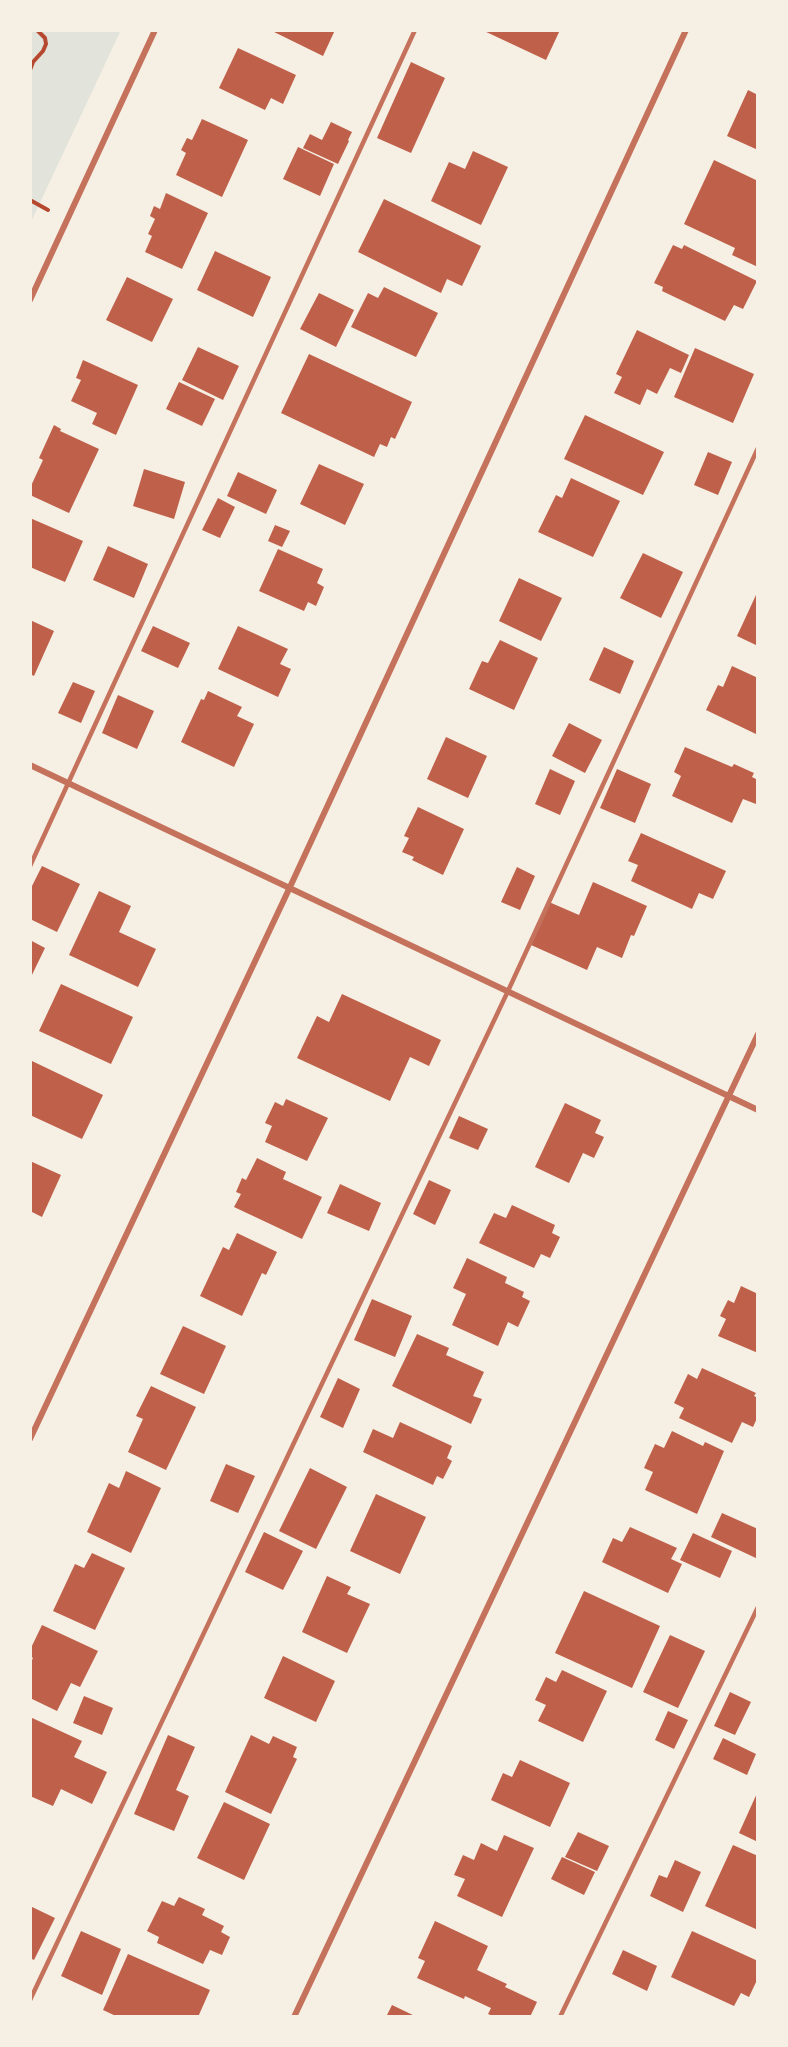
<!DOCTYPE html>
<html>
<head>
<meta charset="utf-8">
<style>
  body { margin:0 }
  #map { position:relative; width:788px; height:2047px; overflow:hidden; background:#f6efe4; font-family:"DM Sans",sans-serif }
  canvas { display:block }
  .frame { position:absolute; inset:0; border:32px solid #f6efe4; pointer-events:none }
</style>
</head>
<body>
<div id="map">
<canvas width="788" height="2047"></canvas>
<div class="frame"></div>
</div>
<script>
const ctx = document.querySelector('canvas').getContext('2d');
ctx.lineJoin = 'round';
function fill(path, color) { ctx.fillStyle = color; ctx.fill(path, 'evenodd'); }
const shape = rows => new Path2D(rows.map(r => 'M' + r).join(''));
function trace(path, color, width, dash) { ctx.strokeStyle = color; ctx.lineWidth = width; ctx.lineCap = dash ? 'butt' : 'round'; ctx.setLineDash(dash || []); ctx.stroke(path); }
const green = shape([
  [30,30,121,30,30,224]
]);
const building = shape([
  [270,30,335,30,323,56],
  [482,30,560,30,546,60],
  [238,48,296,75,283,104,271,98,265,110,219,88],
  [411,62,445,78,411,153,377,138],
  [748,90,758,95,758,150,727,136],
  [202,119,248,140,222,197,176,175,186,153,181,150,187,138,192,140],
  [331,122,352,132,348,140,349,141,338,164,303,148,310,134,322,140],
  [298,147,334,164,320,196,283,179],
  [473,151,508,167,481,225,431,201,449,162,465,169],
  [714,160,758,181,758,267,732,255,735,248,684,224],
  [166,193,208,213,182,269,145,252,152,236,148,234,155,219,150,216,154,206,160,209],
  [384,199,481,246,462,286,447,279,441,293,358,252],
  [673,245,682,249,684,245,757,281,743,309,734,305,725,321,662,291,663,287,654,283],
  [215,251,271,277,253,317,197,290],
  [127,277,173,299,152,342,106,320],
  [384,287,438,313,416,357,351,327,368,293,378,298],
  [319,293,354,310,336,347,300,329],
  [637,330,689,355,681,373,670,368,657,394,647,389,640,405,614,393,622,377,616,374],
  [198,347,239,366,223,400,182,380],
  [695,348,754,374,733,423,674,397],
  [309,354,412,402,395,439,391,437,387,447,380,444,374,457,281,413],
  [83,360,138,385,116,435,92,424,97,413,71,401,81,380,76,378],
  [179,382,215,399,202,426,166,409],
  [585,415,664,452,643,495,564,459],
  [54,425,61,429,60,431,99,449,69,513,30,495,30,488,43,460,39,458],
  [708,452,732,462,718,495,694,485],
  [319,464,364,484,345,525,300,504],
  [144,469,185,482,174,519,133,506],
  [238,472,277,490,266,514,227,496],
  [571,478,620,501,593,557,538,532,556,495,562,498],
  [218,498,235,507,220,538,202,530],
  [30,518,83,541,65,582,30,567],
  [275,525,290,531,282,547,268,541],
  [108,546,148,564,134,598,93,580],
  [278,549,323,569,317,583,324,587,316,606,308,602,304,611,259,591],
  [643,553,683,572,661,618,620,598],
  [519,578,562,598,541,641,499,621],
  [756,595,758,596,758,646,737,636],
  [30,620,54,631,34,676,30,674],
  [153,626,190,643,178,668,141,651],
  [238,626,288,649,280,664,291,669,278,697,218,669],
  [500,640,538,658,514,710,469,689,482,661,488,663],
  [604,647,634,661,620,694,589,680],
  [732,666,758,678,758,735,706,710,718,685,723,687],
  [73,682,95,691,81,723,58,713],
  [208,691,242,707,237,716,254,724,234,767,181,742,201,699,204,700],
  [118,695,154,711,137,749,102,733],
  [569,723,602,740,585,773,552,756],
  [446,737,487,756,468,798,427,779],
  [685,747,732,767,734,764,754,773,752,777,758,780,758,799,756,804,743,799,732,823,672,796,681,776,674,772],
  [550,769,575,781,560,815,535,804],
  [617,769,651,784,635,823,600,808],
  [418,807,464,829,443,875,412,860,414,857,402,852,409,838,404,836],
  [641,833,726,871,713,899,699,893,692,909,631,881,638,865,628,861],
  [42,866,80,884,57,932,30,919,30,890],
  [517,867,535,876,520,910,501,902],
  [593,882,647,906,634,936,631,935,622,958,597,947,587,970,531,945,549,902,579,915],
  [99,891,131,906,119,932,156,949,138,987,69,955],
  [30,940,45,948,30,979],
  [61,984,133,1017,111,1064,39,1031],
  [342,994,441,1040,429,1066,410,1057,390,1101,297,1058,317,1016,329,1022],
  [32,1061,103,1095,82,1139,30,1115,30,1066],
  [286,1099,328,1118,307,1161,265,1142,272,1126,265,1123,275,1102,283,1106],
  [565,1103,601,1120,595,1133,604,1137,594,1158,583,1153,569,1183,535,1167],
  [459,1116,488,1129,478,1150,449,1138],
  [257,1158,286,1172,283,1179,322,1197,302,1239,234,1207,241,1194,236,1192,242,1178,246,1180],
  [30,1161,61,1175,42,1217,30,1211],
  [429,1180,451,1190,435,1225,413,1214],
  [340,1184,381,1203,369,1231,327,1213],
  [512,1205,555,1225,552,1233,560,1237,550,1258,541,1254,534,1268,479,1243,494,1213,506,1218],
  [237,1233,277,1252,266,1275,262,1273,242,1316,200,1296,223,1247,229,1250],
  [467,1258,507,1277,505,1283,524,1292,522,1297,530,1301,518,1327,508,1322,498,1346,452,1325,466,1294,453,1288],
  [741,1286,758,1294,758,1353,718,1336,726,1319,720,1316,728,1300,734,1303],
  [372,1299,412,1316,395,1357,354,1340],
  [183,1326,226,1346,204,1394,160,1374],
  [417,1334,449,1348,446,1355,484,1372,473,1396,482,1399,471,1424,392,1386],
  [702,1368,756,1393,754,1396,758,1398,758,1416,753,1427,742,1422,732,1443,679,1418,684,1408,674,1403,688,1374,697,1379],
  [338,1378,360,1389,343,1428,320,1417],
  [151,1386,196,1407,166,1470,128,1452,143,1419,136,1416],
  [400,1422,452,1446,447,1458,452,1461,443,1479,437,1476,433,1485,363,1452,373,1429,393,1438],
  [672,1431,703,1446,705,1442,724,1451,697,1514,645,1490,653,1472,644,1468,655,1444,664,1448],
  [226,1464,255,1476,238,1513,210,1501],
  [310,1468,347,1487,316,1549,279,1531],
  [126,1471,161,1488,131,1553,87,1532,109,1483,119,1488],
  [376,1494,426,1517,400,1574,350,1551],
  [722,1513,758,1529,758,1559,711,1537],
  [630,1527,677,1548,671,1559,682,1564,668,1593,602,1562,613,1538,622,1542],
  [264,1532,303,1551,283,1590,245,1572],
  [693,1533,732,1551,720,1578,680,1560],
  [92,1553,125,1568,95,1630,53,1611,75,1564,84,1568],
  [327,1576,351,1587,347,1594,370,1604,347,1653,302,1632],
  [584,1591,660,1626,632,1688,555,1653],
  [42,1625,98,1651,80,1687,71,1683,57,1711,30,1698,30,1664,33,1658,30,1656,30,1650],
  [670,1635,705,1651,678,1708,643,1692],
  [283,1656,335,1681,316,1722,264,1698],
  [562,1670,607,1691,583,1742,538,1721,546,1705,535,1700,546,1677,556,1682],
  [730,1692,751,1702,735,1735,714,1726],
  [84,1696,113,1708,102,1735,73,1723],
  [668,1711,688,1720,674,1749,655,1740],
  [30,1717,82,1741,74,1757,107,1772,92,1804,61,1789,53,1806,30,1796],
  [168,1735,195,1747,176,1790,189,1796,174,1831,134,1814],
  [251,1735,269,1744,273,1736,297,1747,293,1757,297,1759,271,1814,225,1792],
  [723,1738,756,1754,747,1775,713,1759],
  [520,1760,570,1783,550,1827,491,1800,503,1773,512,1777],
  [758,1791,758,1842,739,1833],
  [224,1802,270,1824,244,1880,197,1858],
  [578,1832,609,1846,597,1871,565,1857],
  [504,1835,534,1848,502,1917,457,1896,465,1879,454,1875,463,1855,474,1860,481,1843,497,1851],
  [733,1845,758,1856,758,1930,705,1906],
  [562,1857,595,1872,584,1895,551,1879],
  [675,1860,701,1872,683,1912,650,1896,659,1875,667,1878],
  [179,1897,205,1909,202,1915,224,1926,221,1932,230,1937,222,1955,210,1950,203,1964,157,1943,159,1937,147,1931,162,1901,174,1906],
  [30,1906,55,1918,34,1960,30,1958],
  [435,1921,488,1946,477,1970,507,1984,505,1987,537,2002,530,2017,495,2017,488,2014,491,2008,465,1996,464,1999,417,1978,425,1961,418,1958],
  [81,1931,121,1949,102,1995,61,1976],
  [692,1931,758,1961,758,1978,749,1997,741,1993,734,2006,671,1977],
  [623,1950,657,1966,647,1991,612,1974],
  [128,1954,210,1990,198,2017,118,2017,103,2010],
  [392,2005,417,2017,386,2017]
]);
const path = shape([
  [30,70,33,62,43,51,46,44,45,38,37,30],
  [30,200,48,210]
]);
const service = shape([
  [30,866,415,30],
  [30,2000,508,991,758,448],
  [560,2017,758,1607]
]);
const minor = shape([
  [30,300,155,30],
  [30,765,758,1110],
  [30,1439,290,887,686,30],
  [294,2017,758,1034]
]);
fill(green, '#e2e4dc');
fill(building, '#bf614a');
trace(path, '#b5482f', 4);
trace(service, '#c5725c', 4.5);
trace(minor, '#c5725c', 6);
</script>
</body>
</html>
